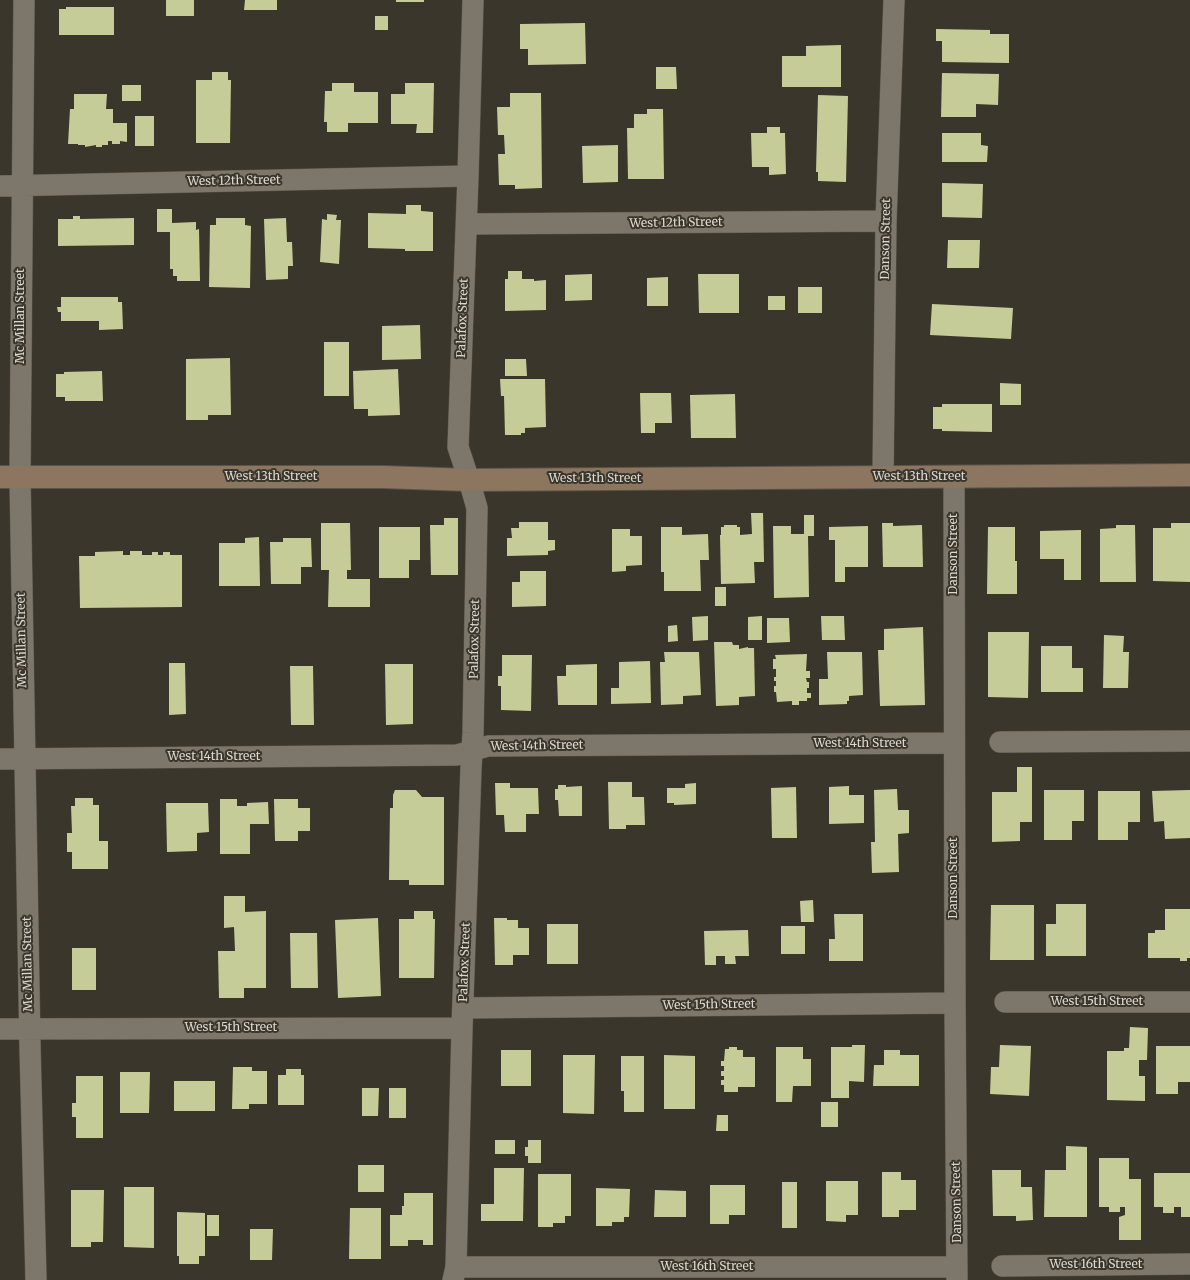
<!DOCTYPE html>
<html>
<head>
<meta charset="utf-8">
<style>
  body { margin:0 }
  canvas { display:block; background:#3b362b }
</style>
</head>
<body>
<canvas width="1190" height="1280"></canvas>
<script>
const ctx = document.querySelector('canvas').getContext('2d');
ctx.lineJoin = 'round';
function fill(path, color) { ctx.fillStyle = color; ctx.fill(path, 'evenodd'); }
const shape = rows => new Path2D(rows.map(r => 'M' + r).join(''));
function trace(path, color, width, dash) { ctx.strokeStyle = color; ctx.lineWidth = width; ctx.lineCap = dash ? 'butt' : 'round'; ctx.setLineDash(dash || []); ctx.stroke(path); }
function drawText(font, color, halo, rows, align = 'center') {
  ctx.font = font + ' Merriweather,serif'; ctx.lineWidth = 4; ctx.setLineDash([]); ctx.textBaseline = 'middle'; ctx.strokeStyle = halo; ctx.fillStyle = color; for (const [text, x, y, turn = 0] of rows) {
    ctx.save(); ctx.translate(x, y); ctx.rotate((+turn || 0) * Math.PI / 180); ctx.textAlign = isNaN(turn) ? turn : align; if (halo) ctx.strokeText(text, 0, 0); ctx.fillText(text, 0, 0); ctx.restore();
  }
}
const building = shape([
  [166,0,194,0,194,16,166,16],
  [245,0,277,0,277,10,244,10],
  [396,0,424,0,424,2,396,2],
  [66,7,114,7,114,35,59,35,59,9,66,9],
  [375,16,388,16,388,30,375,30],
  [585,23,586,64,528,65,528,49,520,49,520,24],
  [936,29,990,30,990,34,1009,34,1009,63,942,62,942,41,936,41],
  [841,45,841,87,782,87,782,56,806,56,806,46],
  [656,67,676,67,677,89,656,89],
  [212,72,228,72,228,80,231,80,230,143,196,143,196,80,212,80],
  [942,73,999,74,998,105,976,104,976,117,941,117],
  [332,83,354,83,354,92,378,92,378,123,348,123,348,132,327,132,327,122,324,122,325,91,332,91],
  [405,83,434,83,433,133,416,133,417,124,391,124,391,94,405,94],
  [122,85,141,85,141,101,122,101],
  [510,93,541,93,542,188,515,189,515,185,499,185,498,154,505,154,504,135,498,135,497,107,510,107],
  [74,94,107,94,106,109,113,109,113,123,127,123,127,142,120,141,120,144,112,144,112,141,108,141,108,145,102,145,102,147,96,147,96,145,85,147,85,145,78,145,78,144,68,144,70,109,74,109],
  [818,95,848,96,846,182,818,181,818,172,816,172],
  [647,109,663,109,664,179,628,179,627,128,634,128,634,114,647,114],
  [135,116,154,116,154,146,135,146],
  [767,127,780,127,780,133,785,133,786,174,769,175,769,167,752,167,751,133,767,133],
  [942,133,981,133,981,145,988,146,987,162,942,162],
  [618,145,618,182,583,183,582,146],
  [942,183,983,184,982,218,942,217],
  [406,205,421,205,421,211,433,212,433,251,405,251,405,249,368,248,368,213,406,214],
  [157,209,172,209,172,223,196,222,196,230,199,229,200,281,177,281,177,276,173,276,173,269,170,269,170,232,157,232],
  [327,214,337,215,336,220,341,220,339,264,320,262,322,219,327,220],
  [73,216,80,216,80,219,134,218,134,245,58,246,58,219,73,219],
  [216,218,245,218,245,225,251,226,250,288,209,287,210,225,216,225],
  [286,218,287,242,292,242,293,266,288,266,288,279,266,280,264,219],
  [948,240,980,240,979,268,947,268],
  [508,271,522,271,522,279,534,279,534,281,546,280,546,310,505,311,505,279,508,279],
  [592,274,592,300,565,301,565,275],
  [698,274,739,274,739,313,699,313],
  [668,277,668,306,647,306,647,278],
  [798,287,822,287,822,313,798,313],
  [768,296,785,296,785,310,768,310],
  [61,297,118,297,118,302,122,302,123,329,99,330,99,321,61,321,61,312,58,312,57,307,61,307],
  [932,304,1013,308,1011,339,930,335],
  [420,325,421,359,382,360,382,326],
  [324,342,349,342,349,396,324,396],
  [230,358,231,415,208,415,208,420,186,420,186,359],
  [505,359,526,359,527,376,505,376],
  [398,369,400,415,368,416,368,409,354,409,353,371],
  [102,371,103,401,65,401,65,397,56,397,56,374,64,374,64,372],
  [500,379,545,379,546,427,525,428,525,433,521,433,521,435,505,435,504,396,501,396],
  [1000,383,1021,384,1021,405,1000,405],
  [640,393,671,393,672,423,655,423,655,433,641,433],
  [735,394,736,438,691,438,690,395],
  [942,404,992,404,992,432,942,431,942,429,933,429,933,407,942,407],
  [751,513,763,513,764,562,754,562,755,583,721,584,720,535,721,535,721,527,724,527,724,525,737,525,737,527,740,527,740,535,752,534],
  [804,515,814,515,814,536,808,536,809,597,774,598,773,526,791,526,791,534,804,534],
  [444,518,458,518,458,575,431,575,430,525,444,525],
  [519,522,548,522,548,540,555,540,555,550,548,551,548,555,507,556,507,538,512,538,511,528,519,528],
  [321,523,350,523,351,570,347,570,347,579,370,579,370,607,328,607,329,570,321,570],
  [882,523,893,523,893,526,922,525,923,567,883,567],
  [1171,523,1190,523,1190,582,1153,581,1153,528,1171,528],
  [1116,525,1135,525,1136,582,1100,582,1100,529,1116,528],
  [868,526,868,567,845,567,845,582,835,582,835,540,829,540,829,527],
  [379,527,420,527,420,560,409,560,409,578,379,578],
  [661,527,682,527,682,535,708,534,709,560,700,560,701,591,664,591,664,572,661,572],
  [988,527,1015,527,1015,561,1017,561,1017,594,987,594],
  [612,529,630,529,630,536,642,536,642,565,626,566,626,571,612,572],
  [1081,530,1081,580,1064,580,1064,559,1040,559,1040,531],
  [259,537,260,586,219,586,219,543,245,543,245,538],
  [283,538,311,538,312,567,301,567,301,584,271,584,270,542,283,542],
  [123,551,123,555,130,555,130,551,142,551,142,555,152,555,152,552,158,552,158,555,163,555,163,552,170,552,170,555,182,555,182,607,80,608,79,556,95,556,95,552],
  [520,571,546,571,546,606,512,607,512,582,520,582],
  [715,587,726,587,726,606,715,606],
  [708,616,708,640,693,641,692,617],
  [762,616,762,640,748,640,748,617],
  [821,616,844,616,845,640,822,640],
  [767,618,789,618,790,642,767,643],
  [677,625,678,641,668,642,668,626],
  [923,627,925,705,880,706,878,650,884,650,884,629],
  [988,632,1029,632,1028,698,988,697],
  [1104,635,1124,636,1123,652,1129,652,1128,688,1103,688],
  [714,642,732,642,733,645,739,645,739,649,748,647,748,648,754,648,755,696,739,697,739,705,716,706],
  [1041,646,1072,646,1072,668,1083,668,1083,692,1041,692],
  [664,652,699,652,701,695,683,696,683,704,661,705,660,662,665,662],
  [827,652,862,652,863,695,849,696,849,701,847,701,847,704,819,705,819,679,828,679],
  [807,654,806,671,810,671,810,678,806,678,807,682,809,682,809,688,807,688,807,693,811,693,811,698,807,698,807,701,799,701,799,705,792,705,792,701,777,702,776,692,774,692,774,686,776,686,776,681,774,681,774,677,776,677,776,669,773,669,773,659,776,659,775,655],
  [502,655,532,655,531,711,501,710,501,686,498,686,498,676,502,676],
  [650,661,651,703,611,704,611,688,619,688,619,662],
  [169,663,185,663,186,714,169,715],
  [385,664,413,664,413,724,386,725],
  [597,664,597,705,558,705,557,676,566,676,566,665],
  [290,666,313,666,314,725,291,725],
  [1017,767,1032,767,1032,822,1020,822,1020,841,992,842,992,792,1017,792],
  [608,782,632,782,632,797,644,797,645,825,626,825,626,829,609,829],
  [495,783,510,783,510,788,538,788,539,814,526,814,526,832,505,832,504,815,496,815],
  [696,783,696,804,674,805,674,803,667,803,667,788,685,788,685,784],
  [558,785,566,785,566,787,582,786,582,816,559,816,558,800,555,800,555,789,558,789],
  [849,786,849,795,864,795,864,823,829,824,829,787],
  [796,787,797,838,772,838,771,788],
  [897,789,898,810,909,810,909,833,898,834,899,872,872,873,871,842,875,842,874,790],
  [395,790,416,790,422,797,444,797,444,885,409,885,409,880,389,880,390,808,393,808,393,795],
  [1044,790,1084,790,1084,821,1072,821,1072,840,1044,840],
  [1190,790,1190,838,1165,839,1164,821,1154,822,1152,791],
  [1098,791,1140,791,1140,822,1128,822,1128,840,1098,840],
  [75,798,93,798,93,805,99,805,99,841,108,841,108,869,72,869,72,852,67,852,67,833,72,833,71,806,75,806],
  [220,799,237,799,237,806,247,806,247,803,268,802,269,824,250,824,250,854,220,854],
  [274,799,298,799,298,808,310,808,310,831,298,831,298,841,275,841],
  [166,803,208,803,209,832,197,833,197,851,167,852],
  [224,896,245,896,245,912,266,911,266,988,244,988,244,998,219,998,218,951,235,951,234,927,224,928],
  [813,900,814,922,801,922,800,901],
  [1056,904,1086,904,1086,956,1046,956,1046,924,1056,924],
  [991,905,1034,905,1034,960,990,960],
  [1165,909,1190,909,1190,958,1187,958,1187,961,1180,961,1180,958,1148,958,1148,933,1155,933,1155,930,1165,930],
  [414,911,433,911,433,919,435,919,434,978,399,978,399,919,414,919],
  [834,914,863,914,863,961,829,961,829,939,835,939],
  [378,918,381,996,338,998,335,920],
  [494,918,507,918,507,920,518,920,518,928,529,928,529,955,513,955,513,965,495,965],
  [547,924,578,924,578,964,547,964],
  [781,926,805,926,805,954,781,954],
  [748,930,749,956,735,956,736,964,725,964,725,956,716,956,716,965,705,965,704,931],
  [290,933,317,933,318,988,291,988],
  [72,948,96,948,96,990,72,990],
  [1130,1027,1148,1028,1147,1060,1139,1060,1139,1076,1145,1076,1145,1101,1107,1100,1107,1051,1124,1051,1124,1048,1129,1048],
  [852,1045,865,1045,864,1082,849,1081,849,1098,831,1098,831,1047,852,1047],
  [1000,1045,1031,1046,1029,1096,990,1094,991,1067,999,1067],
  [1156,1046,1190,1046,1190,1082,1178,1082,1178,1094,1156,1094],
  [729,1047,737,1047,737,1050,743,1050,743,1057,755,1057,755,1087,738,1087,738,1092,724,1092,724,1085,721,1085,721,1080,724,1080,724,1076,721,1076,721,1071,724,1071,724,1066,721,1066,721,1061,724,1061,725,1049,729,1049],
  [776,1047,803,1047,803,1059,811,1059,811,1086,793,1086,792,1102,776,1102],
  [501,1050,531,1050,531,1086,501,1086],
  [884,1050,900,1050,900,1055,919,1055,919,1086,873,1086,874,1065,884,1065],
  [563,1055,595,1055,594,1114,563,1113],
  [664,1055,695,1056,695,1109,664,1109],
  [621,1056,644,1056,644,1112,624,1112,624,1091,621,1091],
  [233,1067,252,1067,252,1071,267,1071,267,1104,249,1104,249,1109,232,1109],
  [286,1069,301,1069,301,1075,304,1075,304,1105,278,1105,278,1075,286,1075],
  [120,1072,150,1072,149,1113,120,1113],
  [76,1076,103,1076,103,1138,76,1138,76,1117,72,1117,72,1103,76,1103],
  [174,1081,215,1081,215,1111,174,1111],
  [362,1088,379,1088,378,1116,362,1116],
  [389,1088,406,1088,406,1118,389,1118],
  [821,1102,838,1102,838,1127,821,1127],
  [717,1115,728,1115,728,1131,716,1131],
  [495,1140,515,1140,515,1154,495,1154],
  [528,1140,541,1140,541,1163,528,1163,528,1156,525,1156,525,1147,528,1147],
  [1066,1146,1087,1147,1087,1217,1044,1217,1045,1170,1066,1170],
  [1099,1158,1129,1158,1129,1179,1141,1179,1141,1240,1119,1240,1119,1217,1125,1215,1125,1207,1120,1207,1120,1212,1109,1212,1109,1207,1099,1207],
  [358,1165,384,1165,384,1192,358,1192],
  [494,1168,524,1168,523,1221,481,1221,481,1204,494,1204],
  [992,1170,1021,1170,1021,1187,1032,1187,1033,1220,1016,1221,1016,1216,993,1216],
  [882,1172,901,1172,901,1180,916,1180,916,1210,899,1210,899,1217,882,1217],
  [1154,1173,1190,1173,1190,1217,1181,1217,1181,1207,1174,1207,1174,1213,1163,1213,1163,1207,1154,1207],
  [538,1174,571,1174,571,1216,565,1216,565,1223,553,1223,553,1227,538,1227],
  [826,1181,858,1181,858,1215,846,1215,846,1222,826,1221],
  [782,1182,797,1182,797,1228,782,1228],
  [710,1185,745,1185,745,1215,729,1215,729,1224,710,1224],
  [124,1187,154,1187,154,1248,124,1247],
  [596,1188,630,1189,629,1217,624,1217,624,1222,612,1222,612,1226,596,1226],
  [71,1190,104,1190,103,1242,91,1242,91,1247,71,1247],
  [655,1190,686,1191,686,1217,654,1217],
  [404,1193,433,1193,433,1245,423,1245,423,1240,408,1240,408,1246,390,1246,390,1215,402,1215,402,1206,404,1206],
  [350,1208,381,1208,381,1259,349,1259],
  [177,1212,205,1213,205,1256,199,1256,199,1264,179,1264,179,1256,177,1256],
  [207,1215,219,1215,219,1236,207,1236],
  [250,1229,273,1229,272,1260,250,1260]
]);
const street = shape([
  [24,0,20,477,30,1047,36,1280],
  [0,186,468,176],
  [467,224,886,221],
  [883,477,886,221,894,0],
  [954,477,955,1003,957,1280],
  [1000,742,1190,741],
  [0,759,457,755,488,746,954,743],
  [1005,1002,1190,1002],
  [463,1008,955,1003],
  [0,1029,462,1028],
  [1002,1266,1190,1264],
  [456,1267,957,1267],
  [453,1280,456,1267,462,1028,471,768,473,733,477,508,469,480,458,447,468,176,473,0]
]);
const secondary = shape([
  [0,477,383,477,469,480,1190,475]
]);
const streetNames = [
  ["West 12th Street",234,181,-1],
  ["West 12th Street",676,223,-1],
  ["Danson Street",886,239,-89],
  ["Mc Millan Street",21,316,-90],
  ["Palafox Street",463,318,-88],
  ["West 13th Street",271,477],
  ["West 13th Street",919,477],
  ["West 13th Street",595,479],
  ["Danson Street",954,554,-90],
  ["Palafox Street",475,639,-89],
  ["Mc Millan Street",22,640,-91],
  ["West 14th Street",860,744],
  ["West 14th Street",537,746,-1],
  ["West 14th Street",214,757],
  ["Danson Street",954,878,-90],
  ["Palafox Street",465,962,-88],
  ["Mc Millan Street",28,964,-91],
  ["West 15th Street",1097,1002],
  ["West 15th Street",709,1005,-1],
  ["West 15th Street",231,1028],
  ["Danson Street",957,1202,-91],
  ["West 16th Street",1096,1265],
  ["West 16th Street",707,1267]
];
fill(building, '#c6cc98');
trace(street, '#5a554c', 22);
trace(secondary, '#5a554c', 24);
trace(street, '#7d776b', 21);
trace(secondary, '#8c7660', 22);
drawText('12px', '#dbd8d1', '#3b362b', streetNames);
</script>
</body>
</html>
